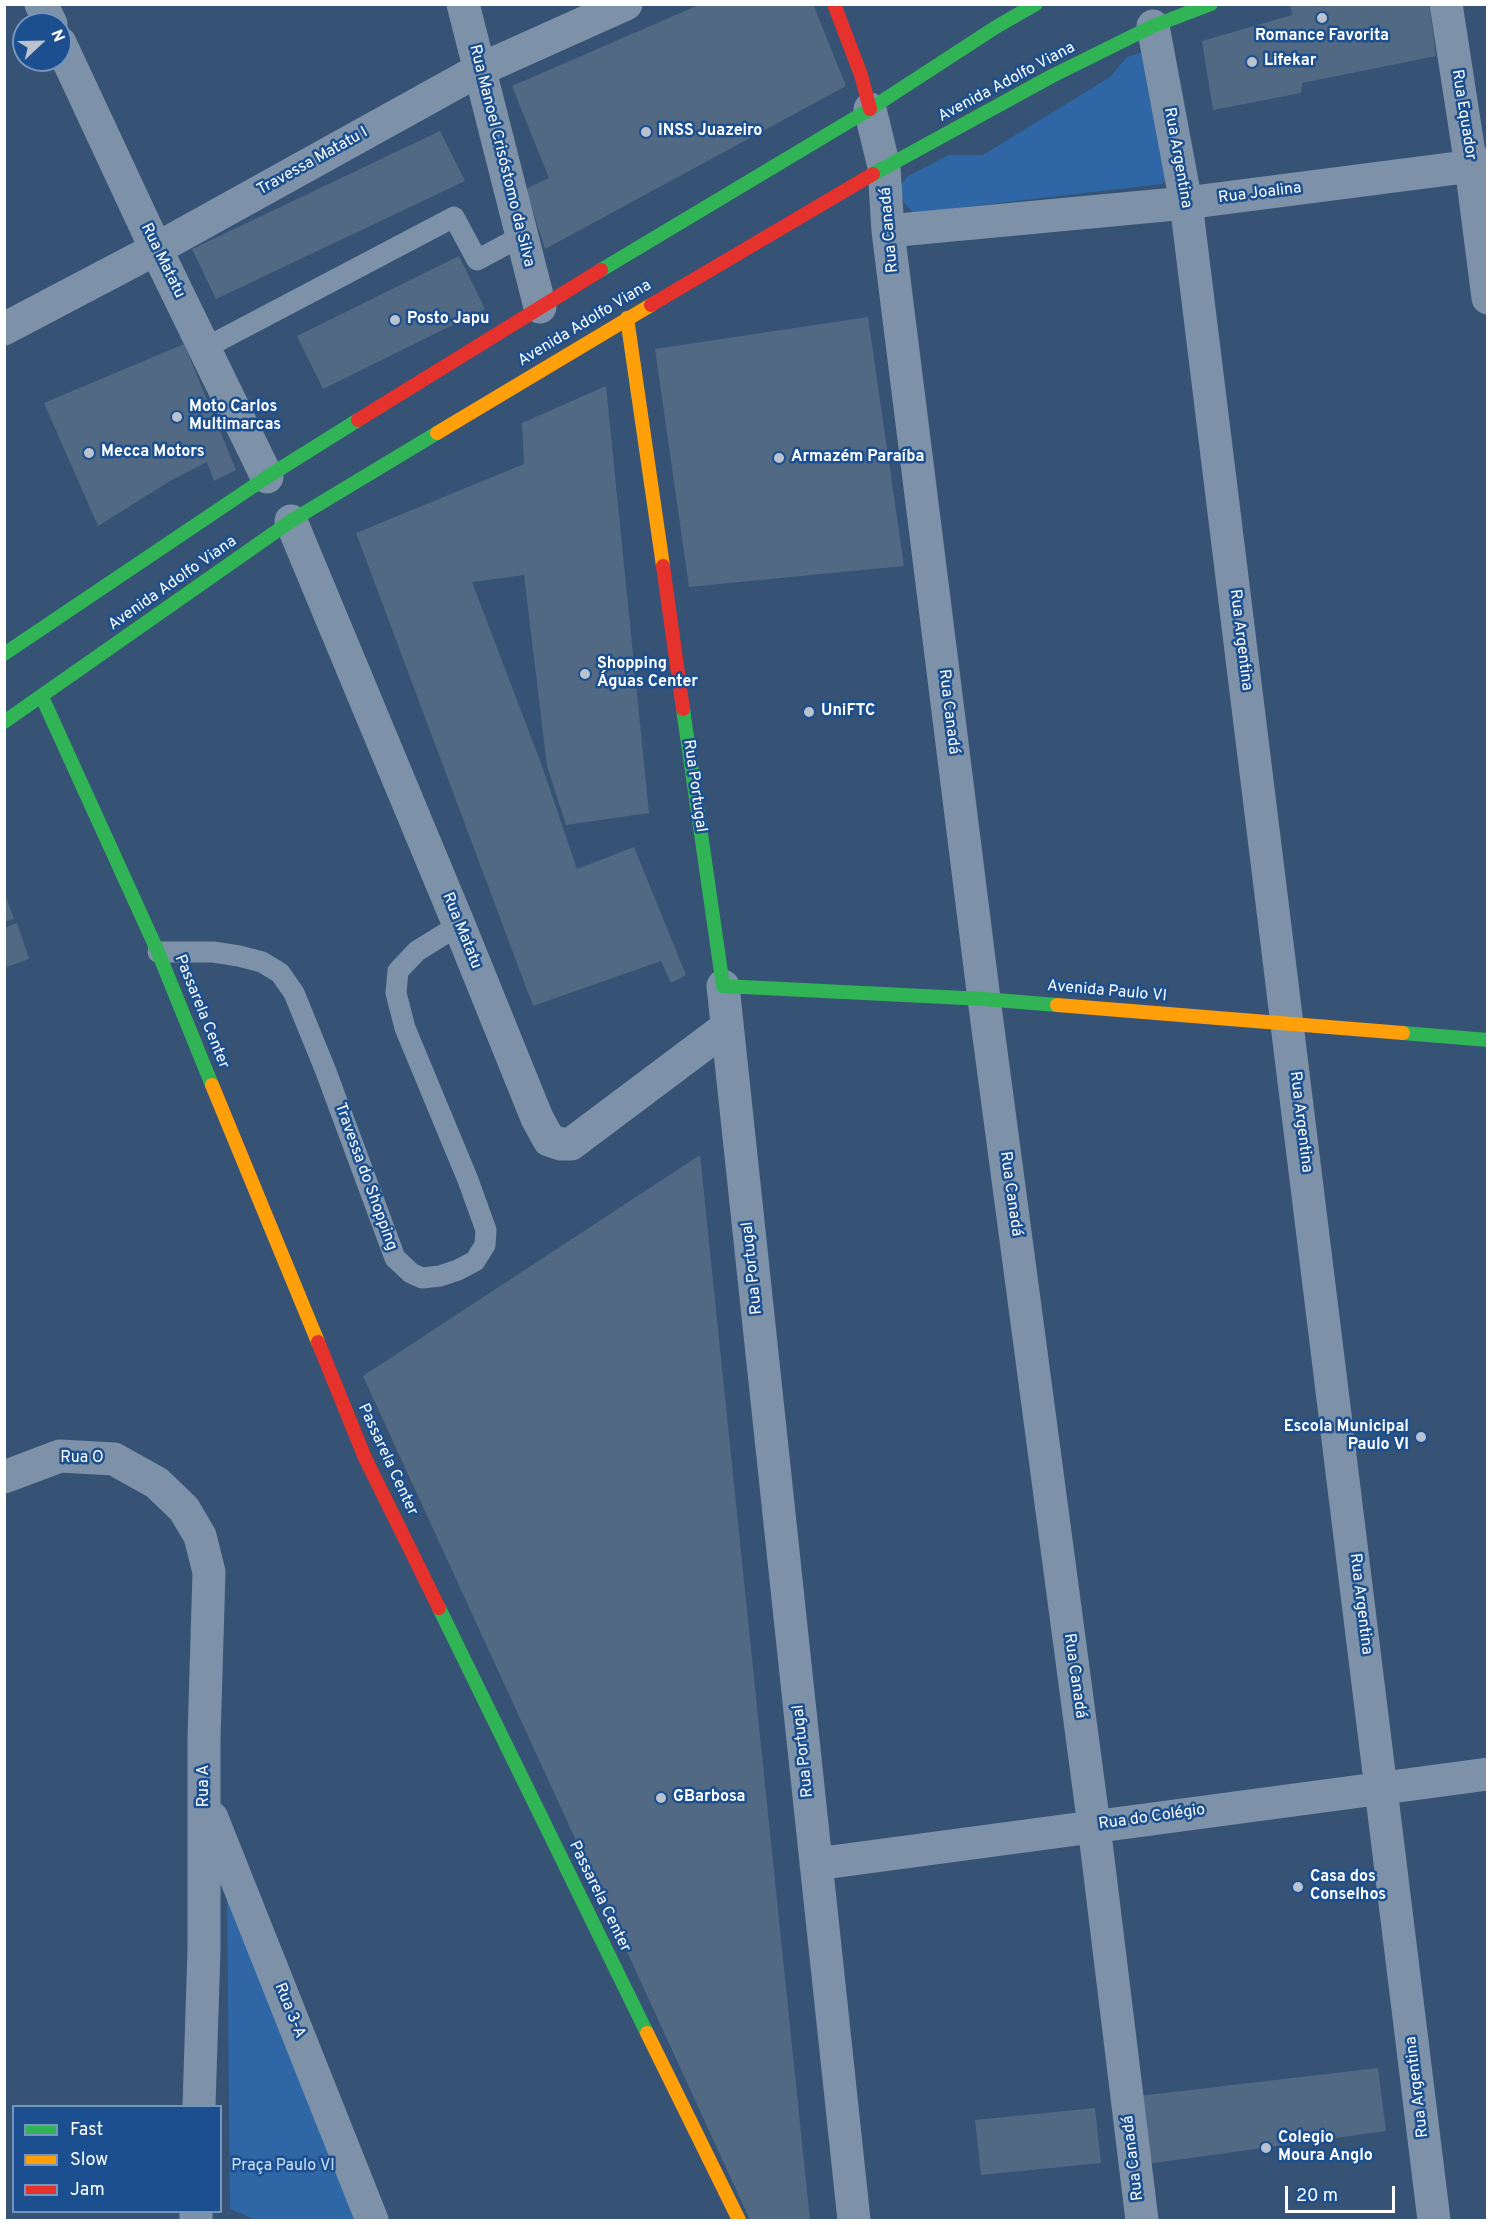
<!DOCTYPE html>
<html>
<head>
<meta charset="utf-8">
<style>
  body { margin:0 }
  #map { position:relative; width:1492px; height:2225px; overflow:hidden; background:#365274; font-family:Overpass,sans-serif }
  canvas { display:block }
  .frame { position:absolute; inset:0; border:6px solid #fff; pointer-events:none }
  .legend { position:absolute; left:12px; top:2105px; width:210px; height:108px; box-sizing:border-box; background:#1b4f8f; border:2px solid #7695bc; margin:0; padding:8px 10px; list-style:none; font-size:18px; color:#fff }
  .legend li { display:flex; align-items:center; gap:12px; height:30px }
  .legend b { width:30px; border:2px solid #7695bc }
  .north { position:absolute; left:12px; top:12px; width:60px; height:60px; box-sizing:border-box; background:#1b4f8f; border:2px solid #7695bc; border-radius:50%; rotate:68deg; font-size:16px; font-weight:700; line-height:24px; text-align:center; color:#fff }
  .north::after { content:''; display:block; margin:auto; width:21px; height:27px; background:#b9c2ce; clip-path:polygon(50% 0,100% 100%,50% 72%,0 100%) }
  .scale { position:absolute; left:1285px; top:2186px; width:110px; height:27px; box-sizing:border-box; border:3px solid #fff; border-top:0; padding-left:8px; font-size:18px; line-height:21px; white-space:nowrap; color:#fff; -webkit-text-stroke:4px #1b4f8f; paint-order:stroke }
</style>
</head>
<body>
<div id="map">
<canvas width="1492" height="2225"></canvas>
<div class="frame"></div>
<ul class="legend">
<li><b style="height:8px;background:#30b455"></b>Fast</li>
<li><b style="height:8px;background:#ff9f0a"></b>Slow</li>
<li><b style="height:8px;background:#e5322d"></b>Jam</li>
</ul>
<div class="north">N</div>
<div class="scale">20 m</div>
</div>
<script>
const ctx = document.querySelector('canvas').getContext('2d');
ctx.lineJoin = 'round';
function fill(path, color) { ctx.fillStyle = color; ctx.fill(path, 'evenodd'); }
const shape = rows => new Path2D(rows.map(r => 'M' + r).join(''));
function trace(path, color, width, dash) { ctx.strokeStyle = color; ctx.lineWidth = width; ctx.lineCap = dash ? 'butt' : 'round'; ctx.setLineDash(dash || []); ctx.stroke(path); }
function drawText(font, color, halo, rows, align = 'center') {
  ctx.font = font + ' Overpass,sans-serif'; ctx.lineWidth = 5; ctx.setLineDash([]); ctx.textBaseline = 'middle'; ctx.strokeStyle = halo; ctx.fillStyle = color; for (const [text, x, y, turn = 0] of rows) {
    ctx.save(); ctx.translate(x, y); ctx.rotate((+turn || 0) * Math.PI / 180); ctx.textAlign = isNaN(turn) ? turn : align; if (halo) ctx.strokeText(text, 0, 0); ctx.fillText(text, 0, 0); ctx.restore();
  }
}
const green = shape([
  [1150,50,1170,177,1162,184,914,213,904,203,900,186,908,176,949,155,983,155,1110,77,1127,57],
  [227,1897,363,2220,256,2220,230,2209]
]);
const building = shape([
  [701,4,813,4,846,86,545,249,526,189,549,178,512,86],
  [1290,4,1429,4,1436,56,1302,83,1301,93,1213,110,1202,41,1292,15],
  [440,131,465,181,216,299,192,249],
  [459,256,485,309,323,389,297,336],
  [868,317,904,566,689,587,655,349],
  [184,344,236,470,214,481,207,462,170,481,98,526,44,403],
  [606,386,649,813,566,825,547,766,524,575,472,582,542,766,577,869,634,847,686,975,671,983,661,961,533,1006,356,533,524,464,522,423],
  [4,892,14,919,4,922],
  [17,923,29,959,4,968,4,928],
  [700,1155,810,2220,750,2220,363,1376],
  [1378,2068,1386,2131,1147,2164,1139,2096],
  [1095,2108,1101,2163,981,2175,975,2120]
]);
const lane = shape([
  [205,348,454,217,477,260,522,236],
  [158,952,213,952,239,956,262,962,280,973,294,993,325,1069,395,1258,411,1273,422,1278,440,1276,458,1270,475,1261,485,1245,486,1230,468,1180,405,1028,396,993,398,971,417,951,459,925]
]);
const street = shape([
  [41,4,51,24],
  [463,4,540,307],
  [1446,4,1471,166,1488,298],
  [1153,26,1186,203,1434,2220],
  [60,43,156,249,267,477],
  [870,109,884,167,888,231,984,999,1094,1826,1142,2220],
  [888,231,1186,203,1488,164],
  [4,329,156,249,479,70,626,4],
  [291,521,459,925,537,1118,549,1140,561,1144,571,1144,727,1027],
  [723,986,854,2220],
  [4,1477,60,1456,114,1459,157,1483,184,1509,200,1536,209,1572,204,1738,204,1950,199,2106],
  [212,1818,372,2220],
  [816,1864,1488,1774],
  [196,2220,196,2212]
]);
const fast = shape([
  [873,174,1052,76,1153,26,1211,4],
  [601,270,870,109,996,27,1036,4],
  [4,654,267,477,358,420],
  [42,697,158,952,212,1085],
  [683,709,723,986,984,999,1057,1005],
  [4,722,291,521,437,433],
  [1403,1033,1488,1040],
  [439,1608,647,2033]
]);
const slow = shape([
  [627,318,663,566],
  [437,433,651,305],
  [1057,1005,1403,1033],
  [212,1085,318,1342],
  [647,2033,739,2220]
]);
const jam = shape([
  [834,4,861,75,870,109],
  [651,305,873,174],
  [358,420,601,270],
  [663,566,683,709],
  [318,1342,365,1458,439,1608]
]);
const markers = [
  [1322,18,6,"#b9c2ce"],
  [1252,62,6,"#b9c2ce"],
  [646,132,6,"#b9c2ce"],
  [395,320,6,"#b9c2ce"],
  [177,417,6,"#b9c2ce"],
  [89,453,6,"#b9c2ce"],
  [779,458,6,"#b9c2ce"],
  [585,674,6,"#b9c2ce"],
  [809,712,6,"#b9c2ce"],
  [1421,1437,6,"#b9c2ce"],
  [661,1798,6,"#b9c2ce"],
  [1298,1887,6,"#b9c2ce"],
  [1266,2148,6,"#b9c2ce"]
];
const poiNames = [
  ["Romance Favorita",1322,37,"center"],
  ["Lifekar",1264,62],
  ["INSS Juazeiro",658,132],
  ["Posto Japu",407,320],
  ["Moto Carlos",189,408],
  ["Multimarcas",189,426],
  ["Mecca Motors",101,453],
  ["Armazém Paraíba",791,458],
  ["Shopping",597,665],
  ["Águas Center",597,683],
  ["UniFTC",821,712],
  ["Escola Municipal",1409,1428,"right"],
  ["Paulo VI",1409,1446,"right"],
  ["GBarbosa",673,1798],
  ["Casa dos",1310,1878],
  ["Conselhos",1310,1896],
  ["Colegio",1278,2139],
  ["Moura Anglo",1278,2157]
];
const streetNames = [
  ["Avenida Adolfo Viana",1007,83,-28],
  ["Rua Equador",1463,115,81],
  ["Rua Manoel Crisóstomo da Silva",501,156,76],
  ["Rua Argentina",1177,158,80],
  ["Travessa Matatu I",313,162,-29],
  ["Rua Joalina",1260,194,-7],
  ["Rua Canadá",890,230,-95],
  ["Rua Matatu",162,261,64],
  ["Avenida Adolfo Viana",585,324,-31],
  ["Avenida Adolfo Viana",173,584,-35],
  ["Rua Argentina",1240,640,83],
  ["Rua Canadá",948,712,83],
  ["Rua Portugal",694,786,82],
  ["Rua Matatu",461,931,68],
  ["Avenida Paulo VI",1107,992,5],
  ["Passarela Center",201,1012,68],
  ["Rua Argentina",1300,1122,83],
  ["Travessa do Shopping",365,1177,70],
  ["Rua Canadá",1010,1194,82],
  ["Rua Portugal",753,1268,-96],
  ["Rua O",82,1459],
  ["Passarela Center",387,1460,65],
  ["Rua Argentina",1360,1604,83],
  ["Rua Canadá",1074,1676,82],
  ["Rua Portugal",804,1751,-96],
  ["Rua A",205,1786,-90],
  ["Rua do Colégio",1152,1818,-8],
  ["Passarela Center",599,1897,64],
  ["Rua 3-A",289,2011,68],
  ["Rua Argentina",1418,2087,-97],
  ["Rua Canadá",1134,2158,-97]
];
const parkNames = [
  ["Praça Paulo VI",283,2167]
];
fill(green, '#2f66a5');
fill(building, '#526984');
trace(lane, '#7d92a8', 21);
trace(street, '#7d92a8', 33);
trace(fast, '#30b455', 14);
trace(slow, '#ff9f0a', 14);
trace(jam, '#e5322d', 14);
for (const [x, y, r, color] of markers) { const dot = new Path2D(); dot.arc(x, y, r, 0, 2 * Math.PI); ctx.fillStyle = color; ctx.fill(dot); trace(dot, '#1b4f8f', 2); }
drawText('bold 16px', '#fff', '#1b4f8f', poiNames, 'left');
drawText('16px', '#fff', '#1b4f8f', streetNames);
drawText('16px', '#cfe3fa', '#1b4f8f', parkNames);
</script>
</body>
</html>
